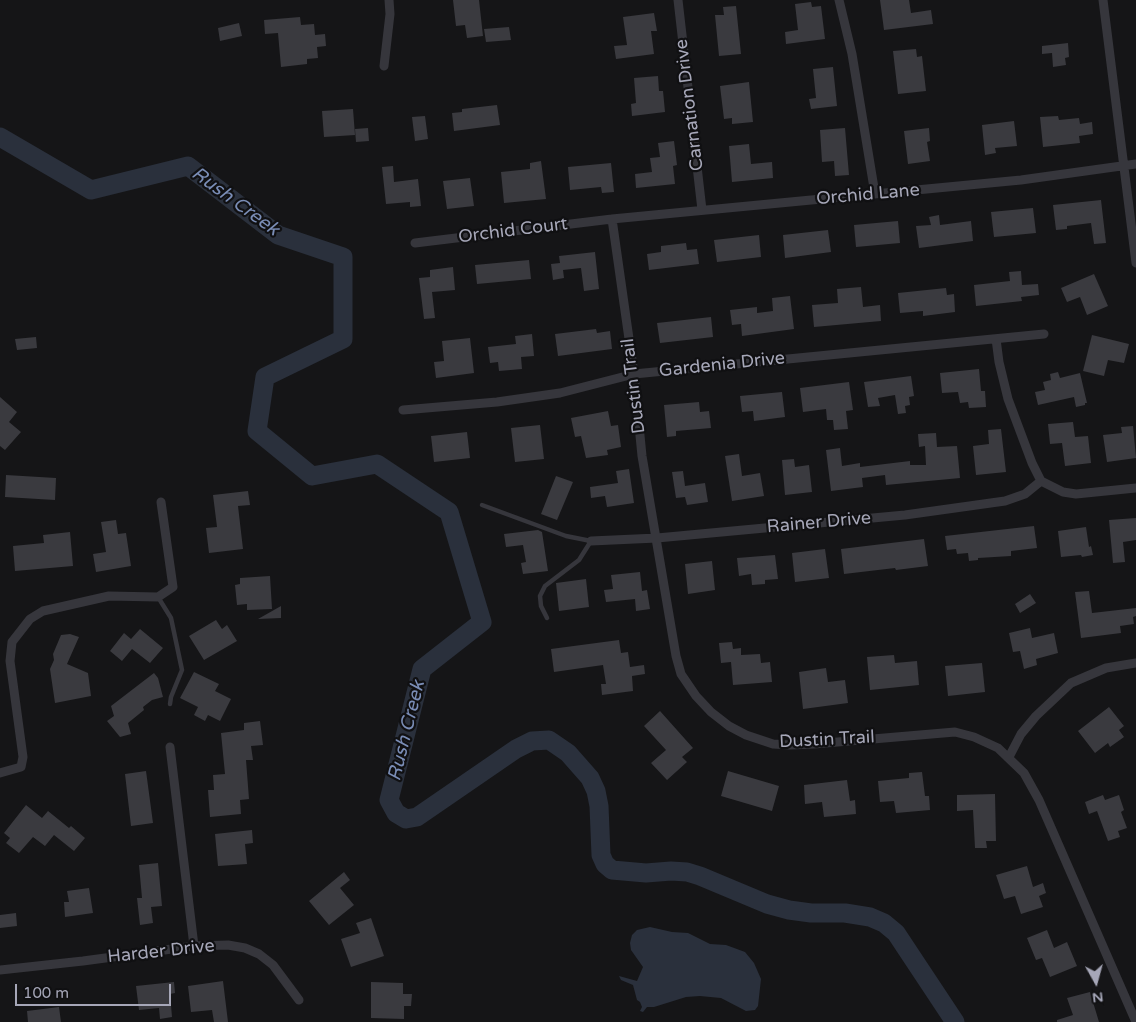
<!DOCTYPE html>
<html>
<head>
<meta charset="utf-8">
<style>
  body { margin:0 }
  #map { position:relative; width:1136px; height:1022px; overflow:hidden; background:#151517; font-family:"Varela Round",sans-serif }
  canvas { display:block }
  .north { position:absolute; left:1071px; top:957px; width:50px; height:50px; -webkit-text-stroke:4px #101012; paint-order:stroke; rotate:173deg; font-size:14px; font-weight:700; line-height:20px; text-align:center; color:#a6a7b8 }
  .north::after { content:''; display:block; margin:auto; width:18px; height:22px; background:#a6a7b8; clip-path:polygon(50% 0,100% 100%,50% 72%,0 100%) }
  .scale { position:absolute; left:15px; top:984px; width:156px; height:22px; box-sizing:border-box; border:2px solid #a6a7b8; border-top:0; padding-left:6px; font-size:15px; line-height:18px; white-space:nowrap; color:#a6a7b8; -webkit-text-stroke:4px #101012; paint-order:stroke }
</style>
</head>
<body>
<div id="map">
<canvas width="1136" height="1022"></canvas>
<div class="north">N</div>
<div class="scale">100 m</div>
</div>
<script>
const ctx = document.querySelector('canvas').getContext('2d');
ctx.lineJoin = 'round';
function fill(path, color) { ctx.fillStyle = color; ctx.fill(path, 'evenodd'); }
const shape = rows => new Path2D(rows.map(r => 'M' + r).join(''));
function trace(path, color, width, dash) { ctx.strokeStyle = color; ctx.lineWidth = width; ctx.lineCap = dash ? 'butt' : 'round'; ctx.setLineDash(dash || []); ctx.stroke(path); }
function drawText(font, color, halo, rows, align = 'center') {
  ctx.font = font + ' "Varela Round",sans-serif'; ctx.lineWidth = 4.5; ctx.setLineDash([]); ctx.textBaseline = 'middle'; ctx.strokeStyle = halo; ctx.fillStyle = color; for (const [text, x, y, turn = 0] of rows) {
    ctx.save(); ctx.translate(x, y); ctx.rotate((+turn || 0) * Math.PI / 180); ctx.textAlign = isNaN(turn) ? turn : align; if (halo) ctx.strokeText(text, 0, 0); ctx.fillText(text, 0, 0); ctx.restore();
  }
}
const water = shape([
  [650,927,672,932,688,933,710,944,726,945,745,952,754,963,761,979,758,1006,755,1010,746,1011,721,998,700,996,686,997,654,1007,647,1007,643,1012,640,1011,642,1007,640,1002,637,1000,633,985,621,980,619,976,637,981,643,967,631,950,630,943,632,935,637,930]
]);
const river = shape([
  [0,137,91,190,188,166,278,235,343,257,343,339,265,377,257,431,312,476,377,464,449,512,482,622,422,669,389,800,396,813,406,819,417,817,516,749,532,741,549,740,568,753,590,778,596,791,599,806,601,855,605,864,612,870,646,873,671,871,687,872,700,876,767,904,789,910,811,913,845,913,870,917,884,923,896,933,955,1022]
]);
const building = shape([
  [453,0,479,0,483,36,467,38,465,25,456,26],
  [880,0,909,0,911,13,931,10,933,24,884,30],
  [811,2,812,7,821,6,825,39,786,44,785,32,798,30,795,4],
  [736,6,741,54,719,56,715,15,724,15,723,7],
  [654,13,657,31,651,31,654,54,616,59,614,46,627,45,623,17],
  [300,17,301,25,314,24,315,35,325,34,326,46,317,47,318,58,307,59,307,64,281,67,278,33,265,34,264,20],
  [239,23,242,36,220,41,218,28],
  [509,27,511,40,486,42,484,29],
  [1068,43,1069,57,1065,58,1066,65,1053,67,1052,53,1042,54,1042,46],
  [916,49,917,57,922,56,926,91,898,94,893,51],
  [833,67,837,106,811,109,809,99,816,98,813,69],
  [658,76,659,91,663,91,665,112,632,116,631,104,636,103,634,78],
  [749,82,753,122,732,124,732,118,724,119,720,86],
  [497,105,500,125,454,131,452,113,462,112,462,109],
  [353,109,355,135,324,137,322,111],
  [425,116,428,139,415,141,412,117],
  [1058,116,1059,120,1079,118,1080,124,1092,122,1093,134,1079,136,1080,143,1043,147,1040,117],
  [1014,121,1017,146,995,148,996,153,985,155,982,125],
  [368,128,369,141,356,142,355,129],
  [845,128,849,175,835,176,834,161,822,162,820,130],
  [929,128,930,141,927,142,930,161,908,164,904,131],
  [674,141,677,165,673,166,675,184,636,188,635,174,652,172,650,158,660,157,658,143],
  [749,144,751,164,772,162,773,178,732,182,729,146],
  [541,161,546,199,504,203,501,172,530,169,530,163],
  [611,163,614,192,602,193,601,187,570,190,568,167],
  [393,166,394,182,418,179,421,206,410,207,410,202,386,204,382,167],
  [470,178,474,206,447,209,443,181],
  [1101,200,1106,243,1094,244,1091,223,1067,226,1067,229,1056,230,1053,205],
  [1033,208,1036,233,994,237,991,212],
  [939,215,940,225,971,221,973,241,919,248,916,226,931,225,929,217],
  [898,221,900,243,856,247,854,225],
  [828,230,831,252,785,258,783,235],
  [759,235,761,257,717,262,714,240],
  [686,243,687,250,697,249,699,264,649,270,647,254,661,252,661,246],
  [595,252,599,289,584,291,581,268,563,270,564,278,553,280,551,264,560,263,559,256],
  [529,260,531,279,477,284,475,265],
  [453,267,455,290,432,292,435,318,424,319,419,278,430,277,430,270],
  [1021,271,1022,285,1038,284,1039,295,1021,297,1022,301,976,306,974,285,1010,281,1009,272],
  [1094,274,1108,306,1087,315,1080,297,1067,302,1061,288],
  [861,287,863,307,880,305,881,321,814,327,812,305,838,303,837,289],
  [946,288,947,295,954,294,955,312,923,316,923,311,900,313,898,293],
  [790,296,794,329,742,336,741,324,732,325,730,310,757,307,757,313,773,311,772,298],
  [711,317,713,337,660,343,657,323],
  [596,329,597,333,610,331,612,349,558,356,555,334],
  [532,334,534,356,521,357,522,369,499,371,498,362,490,363,488,347,516,344,515,336],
  [1092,335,1129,344,1124,363,1108,360,1104,376,1083,371],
  [36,337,37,348,17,350,15,339],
  [470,338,474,373,436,378,434,362,444,361,442,341],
  [979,369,981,391,985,391,986,407,969,408,968,402,960,403,958,392,942,393,940,373],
  [1058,372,1060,378,1080,373,1087,403,1085,403,1085,405,1076,407,1074,397,1038,405,1035,392,1045,390,1043,382,1051,380,1050,374],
  [911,376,914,396,909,397,910,405,905,406,906,413,898,414,895,395,878,398,880,406,868,407,864,382],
  [849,382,853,410,846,411,848,429,834,430,833,420,827,420,826,409,803,412,800,388],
  [782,392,785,417,754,421,753,411,742,412,740,396],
  [0,397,17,412,9,422,21,432,5,450,0,446],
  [699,402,700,412,709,411,711,428,676,431,676,436,667,437,664,405],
  [608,411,611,426,618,425,621,447,607,450,608,455,586,458,581,436,575,437,571,418],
  [1073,422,1075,437,1088,436,1091,463,1065,466,1062,443,1050,444,1048,424],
  [540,425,544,459,515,462,511,428],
  [1133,426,1136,458,1107,462,1103,435,1122,433,1121,427],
  [1001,429,1006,472,976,475,973,446,989,444,988,430],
  [467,432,470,458,434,462,431,436],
  [936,433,937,447,957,446,960,478,886,485,885,475,862,478,863,487,831,491,826,450,840,448,842,466,860,463,860,467,910,461,910,465,926,465,925,446,919,447,918,434],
  [739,454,742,476,760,473,764,496,732,501,725,456],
  [794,459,795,467,809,465,812,492,785,495,782,460],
  [629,469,634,503,607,507,605,496,591,498,590,487,618,483,616,471],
  [683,471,685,486,705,483,708,502,687,505,685,497,676,498,672,472],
  [6,475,56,478,55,500,5,497],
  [556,476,573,482,557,520,541,514],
  [248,491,250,505,238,506,243,549,209,553,206,528,217,527,213,495],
  [1136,518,1136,540,1123,542,1125,562,1113,563,1109,520],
  [116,520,118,534,126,533,131,566,96,572,93,554,106,552,101,522],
  [1034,526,1037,548,1011,551,1011,556,978,558,978,560,969,561,968,553,957,554,956,549,947,550,945,536],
  [1086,527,1089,547,1091,546,1093,555,1082,557,1081,555,1061,557,1058,531],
  [538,530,542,532,548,571,523,574,521,563,526,562,523,545,506,547,504,534],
  [70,532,73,566,15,571,13,546,44,543,43,535],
  [924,539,928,566,896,570,895,568,844,574,841,549],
  [825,549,829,578,795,582,792,553],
  [775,555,778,579,765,580,765,584,752,585,751,574,739,576,737,558],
  [712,561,715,590,688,594,685,564],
  [640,572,642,591,647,590,650,609,636,611,635,599,606,602,604,590,613,589,611,575],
  [270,576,272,609,247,610,247,604,237,605,235,585,240,584,240,578],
  [586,579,589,607,559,611,556,583],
  [1089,591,1092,613,1136,608,1136,616,1133,617,1134,624,1120,626,1121,633,1081,638,1075,592],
  [1030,594,1036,603,1020,613,1015,604],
  [281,606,281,618,258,619],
  [216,620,222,629,227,625,237,641,204,660,189,636],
  [1030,628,1032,638,1054,633,1058,653,1036,659,1037,665,1024,669,1020,651,1013,652,1009,633],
  [140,629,163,648,150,663,132,649,122,661,110,651,124,633,131,639],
  [70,634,79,637,67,664,88,673,91,696,55,703,50,669,54,660,53,654,61,635],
  [619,640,621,653,628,652,630,667,644,665,645,674,632,676,633,691,602,695,601,684,606,684,603,665,554,672,551,649],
  [732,642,733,649,741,648,741,655,760,654,761,663,770,662,772,682,733,685,731,662,721,663,719,643],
  [894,655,895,663,917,661,919,685,870,690,867,657],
  [982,663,985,692,948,696,945,666],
  [826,668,828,682,845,680,848,703,803,709,799,672],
  [194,672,219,684,215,691,231,699,220,721,208,715,205,721,194,715,198,707,180,698],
  [154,673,158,678,163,697,152,700,143,707,144,710,128,723,131,734,120,737,107,721,114,716,111,706],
  [1109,707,1124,726,1119,730,1124,737,1110,747,1108,743,1095,753,1078,731],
  [660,711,693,748,682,757,687,762,667,780,651,763,666,750,644,726],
  [260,721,263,745,251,746,253,760,246,760,249,799,240,800,241,814,210,817,208,790,214,790,213,775,225,774,221,733,244,730,244,723],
  [146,771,153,823,131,826,125,774],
  [728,771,779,786,772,811,721,796],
  [922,772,925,796,929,796,930,810,896,813,894,801,880,802,878,781,909,778,909,773],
  [847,780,850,801,855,800,856,814,824,817,822,802,805,804,804,785],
  [995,794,996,841,986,841,987,848,975,848,973,810,957,811,957,795],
  [1103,795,1105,800,1119,795,1124,810,1121,812,1127,828,1118,831,1120,837,1108,841,1097,811,1089,814,1085,802],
  [26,805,42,818,48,811,69,828,71,826,85,838,74,851,54,835,45,846,33,837,19,853,6,843,10,838,4,833],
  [252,830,253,843,245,844,247,864,218,866,215,834],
  [158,863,162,906,151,907,153,923,140,925,137,898,142,898,139,865],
  [1027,866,1033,887,1043,883,1046,893,1039,896,1043,907,1021,914,1015,896,1004,899,996,875],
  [344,872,350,880,340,888,354,905,329,925,309,901],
  [89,888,93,913,65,917,64,902,69,902,67,891],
  [16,913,17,926,0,928,0,915],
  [371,918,384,956,351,967,341,939,360,933,356,923],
  [1047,930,1054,948,1067,942,1077,966,1050,977,1042,958,1036,960,1027,938],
  [223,981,228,1022,214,1022,212,1010,191,1012,188,986],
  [174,982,175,993,170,994,172,1017,160,1019,159,1008,139,1010,136,986],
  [371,982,403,983,403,994,412,994,411,1006,404,1006,404,1019,371,1018],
  [1090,992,1099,1022,1057,1022,1057,1020,1073,1015,1067,998],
  [59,1007,61,1022,28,1022,27,1011]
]);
const lane = shape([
  [482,505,566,536,591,541,579,560,545,586,540,596,541,606,547,618],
  [158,597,171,618,182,670,171,697,170,704]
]);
const street = shape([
  [678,0,702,210],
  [839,0,852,54,875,194],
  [1103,0,1136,263],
  [384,66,390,14,389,0],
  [612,219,634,374,642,456,676,656,681,674,696,696,711,712,729,726,746,735,773,744,790,745,814,744,955,732,974,737,998,748,1024,773,1039,800,1136,1022],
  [415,243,612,219,1021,180,1136,164],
  [996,339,999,362,1008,399,1032,463,1041,481,1063,492,1076,494,1136,488],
  [403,410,497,402,560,393,634,374,1044,334],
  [591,541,657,538,905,515,1005,501,1025,494,1041,481],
  [170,747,194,946],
  [1009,757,1021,734,1036,716,1071,683,1106,668,1136,663],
  [0,773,21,767,23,757,10,661,12,642,30,619,43,611,109,596,158,597,173,587,161,502],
  [0,970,83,961,194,946,228,945,245,948,259,954,273,965,299,1000]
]);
const streetNames = [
  ["Carnation Drive",690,105,-97],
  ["Orchid Lane",868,195,-5],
  ["Orchid Court",513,231,-7],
  ["Gardenia Drive",722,365,-6],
  ["Dustin Trail",634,386,-97],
  ["Rainer Drive",819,523,-5],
  ["Dustin Trail",827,740,-3],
  ["Harder Drive",161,952,-6]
];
const waterNames = [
  ["Rush Creek",235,202,36],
  ["Rush Creek",407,731,-76]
];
fill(water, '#2a303c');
trace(river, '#2a303c', 19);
fill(building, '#3a3a3f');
trace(lane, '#36363c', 4.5);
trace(street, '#36363c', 9);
drawText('18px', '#a6a7b8', '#101012', streetNames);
drawText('italic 19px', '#7a8db6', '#101012', waterNames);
</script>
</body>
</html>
